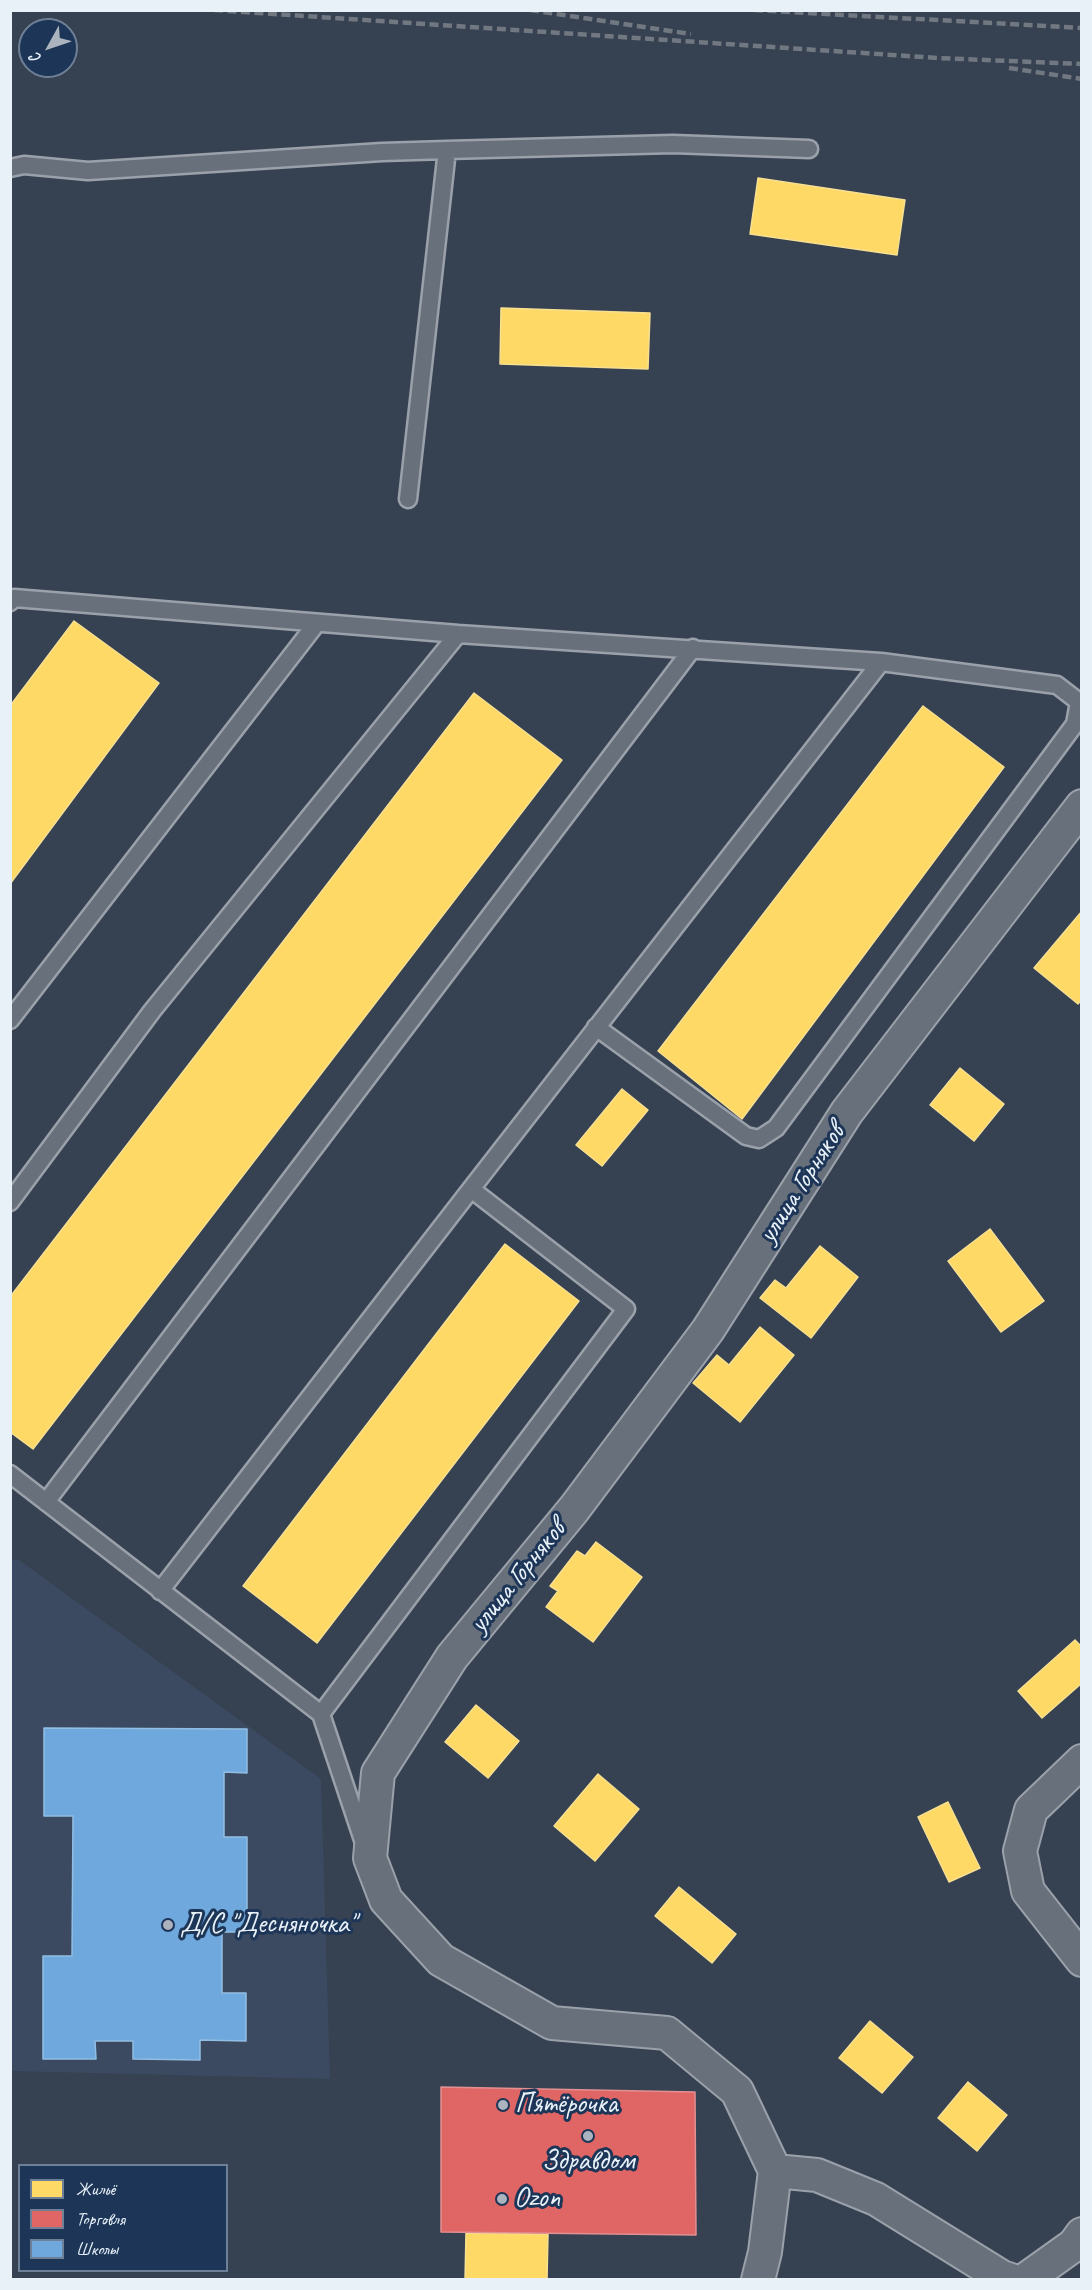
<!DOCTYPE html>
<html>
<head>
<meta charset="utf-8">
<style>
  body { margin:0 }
  #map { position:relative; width:1092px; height:2290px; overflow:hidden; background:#364151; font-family:Caveat,sans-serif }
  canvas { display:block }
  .frame { position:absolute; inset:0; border:12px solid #e8f1f8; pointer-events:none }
  .legend { position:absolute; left:18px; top:2164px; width:210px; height:108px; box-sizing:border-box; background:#1d3557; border:2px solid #6e8097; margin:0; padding:8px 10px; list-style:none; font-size:18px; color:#e8f1f8 }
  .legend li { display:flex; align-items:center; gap:12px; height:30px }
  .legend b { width:30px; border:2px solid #6e8097 }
  .north { position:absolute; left:18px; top:18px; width:60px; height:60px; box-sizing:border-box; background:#1d3557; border:2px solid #6e8097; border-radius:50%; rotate:230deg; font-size:16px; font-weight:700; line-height:24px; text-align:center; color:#e8f1f8 }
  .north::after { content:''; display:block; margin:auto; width:21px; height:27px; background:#aab3be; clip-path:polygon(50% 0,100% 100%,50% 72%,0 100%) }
</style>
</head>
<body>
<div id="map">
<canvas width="1092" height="2290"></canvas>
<div class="frame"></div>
<ul class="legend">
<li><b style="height:16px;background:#ffd966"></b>Жильё</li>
<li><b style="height:16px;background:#e06666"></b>Торговля</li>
<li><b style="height:16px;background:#6fa8dc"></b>Школы</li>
</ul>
<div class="north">С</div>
</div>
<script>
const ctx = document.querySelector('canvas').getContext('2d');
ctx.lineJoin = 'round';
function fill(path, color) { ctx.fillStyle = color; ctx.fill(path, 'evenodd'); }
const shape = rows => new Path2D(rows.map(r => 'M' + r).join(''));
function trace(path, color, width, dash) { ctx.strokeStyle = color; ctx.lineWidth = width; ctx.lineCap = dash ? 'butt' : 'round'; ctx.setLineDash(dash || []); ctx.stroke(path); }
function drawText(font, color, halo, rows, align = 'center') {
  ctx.font = font + ' Caveat,sans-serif'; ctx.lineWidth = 6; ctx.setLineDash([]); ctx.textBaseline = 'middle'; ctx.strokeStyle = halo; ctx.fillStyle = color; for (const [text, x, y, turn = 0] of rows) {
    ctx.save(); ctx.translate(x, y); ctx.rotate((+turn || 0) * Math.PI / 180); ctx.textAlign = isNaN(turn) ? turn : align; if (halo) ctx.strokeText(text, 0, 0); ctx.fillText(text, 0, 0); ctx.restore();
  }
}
const built = shape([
  [11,1559,19,1560,321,1779,330,2079,11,2071]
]);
const homes = shape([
  [758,178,905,200,897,255,750,234,758,178],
  [501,308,650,313,648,369,500,364,501,308],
  [74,621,159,683,10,884,10,706,74,621],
  [474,693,562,760,33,1449,10,1432,10,1297,474,693],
  [923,706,1004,767,742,1119,658,1051,923,706],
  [1082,911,1082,999,1078,1004,1034,968,1082,911],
  [960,1068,1004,1104,974,1141,930,1105,960,1068],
  [622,1089,648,1110,602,1166,576,1145,622,1089],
  [990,1229,1044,1301,1001,1332,948,1261,990,1229],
  [505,1244,579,1301,317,1643,243,1586,505,1244],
  [820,1246,858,1277,811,1338,760,1298,775,1280,786,1288,820,1246],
  [760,1327,794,1355,740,1422,693,1383,717,1355,729,1365,760,1327],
  [596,1542,642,1577,593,1642,546,1607,558,1591,550,1586,577,1551,585,1556,596,1542],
  [1075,1640,1082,1647,1082,1683,1042,1718,1018,1691,1075,1640],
  [476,1705,519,1741,488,1778,445,1742,476,1705],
  [598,1774,639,1809,595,1861,554,1826,598,1774],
  [948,1802,980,1868,949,1882,918,1817,948,1802],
  [679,1887,736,1934,712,1963,655,1916,679,1887],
  [870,2021,913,2057,882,2093,839,2058,870,2021],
  [968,2082,1007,2115,977,2151,938,2118,968,2082],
  [466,2233,548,2234,547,2280,465,2280,466,2233]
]);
const shops = shape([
  [441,2087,695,2092,696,2235,441,2232,441,2087]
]);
const schools = shape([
  [44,1728,247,1729,247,1773,224,1772,224,1837,247,1837,247,1932,222,1932,222,1993,246,1993,246,2041,200,2040,200,2060,133,2059,133,2041,95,2041,96,2059,43,2059,43,1956,72,1956,73,1816,44,1816,44,1728]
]);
const lane = shape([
  [10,168,24,165,88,171,382,152,447,150,673,144,809,149],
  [408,499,447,150],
  [10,602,14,598,458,634],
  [10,1020,316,624],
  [471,1189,881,662],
  [10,1202,152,1011,458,634,881,662,1057,685,1079,702,1075,724,776,1128,759,1139,746,1136,596,1027],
  [10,1474,321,1714,364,1843],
  [46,1502,693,648],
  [160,1591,471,1189,626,1309,321,1714]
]);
const street = shape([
  [1082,1761,1031,1810,1020,1851,1028,1891,1082,1960],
  [775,2171,817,2175,876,2199,1002,2277,1011,2280],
  [758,2280,765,2252,775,2171,737,2091,667,2033,552,2023,441,1960,386,1900,370,1858,378,1773,452,1657,574,1509,708,1330,847,1112,1082,806],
  [1025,2280,1074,2245,1082,2234]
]);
const rail = shape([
  [214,10,938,58,1082,64],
  [530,10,691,34],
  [754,10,1082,28],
  [1009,68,1082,79]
]);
const markers = [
  [168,1925,6,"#aab3be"],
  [503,2105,6,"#aab3be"],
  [588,2136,6,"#aab3be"],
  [502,2199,6,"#aab3be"]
];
const streetNames = [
  ["улица Горняков",802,1184,-57],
  ["улица Горняков",518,1577,-51]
];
const poiNames = [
  ["Д/С \"Десняночка\"",180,1925],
  ["Пятёрочка",515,2105],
  ["Здравдом",588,2162,"center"],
  ["Ozon",514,2199]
];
fill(built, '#3b4a60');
fill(homes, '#ffd966');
trace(homes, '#f8e092', 1.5);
fill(shops, '#e06666');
trace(shops, '#e29092', 1.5);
fill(schools, '#6fa8dc');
trace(schools, '#93bee4', 1.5);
trace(lane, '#9ba1aa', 21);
trace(street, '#9ba1aa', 36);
trace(lane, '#68707b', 16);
trace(street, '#68707b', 32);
trace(rail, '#717881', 4.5, [9, 4.5]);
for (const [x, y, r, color] of markers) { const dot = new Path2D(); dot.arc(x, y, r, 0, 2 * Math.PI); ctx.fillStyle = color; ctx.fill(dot); trace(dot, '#1d3557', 2); }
drawText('28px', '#e8f1f8', '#1d3557', streetNames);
drawText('28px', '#e8f1f8', '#1d3557', poiNames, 'left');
</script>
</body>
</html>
